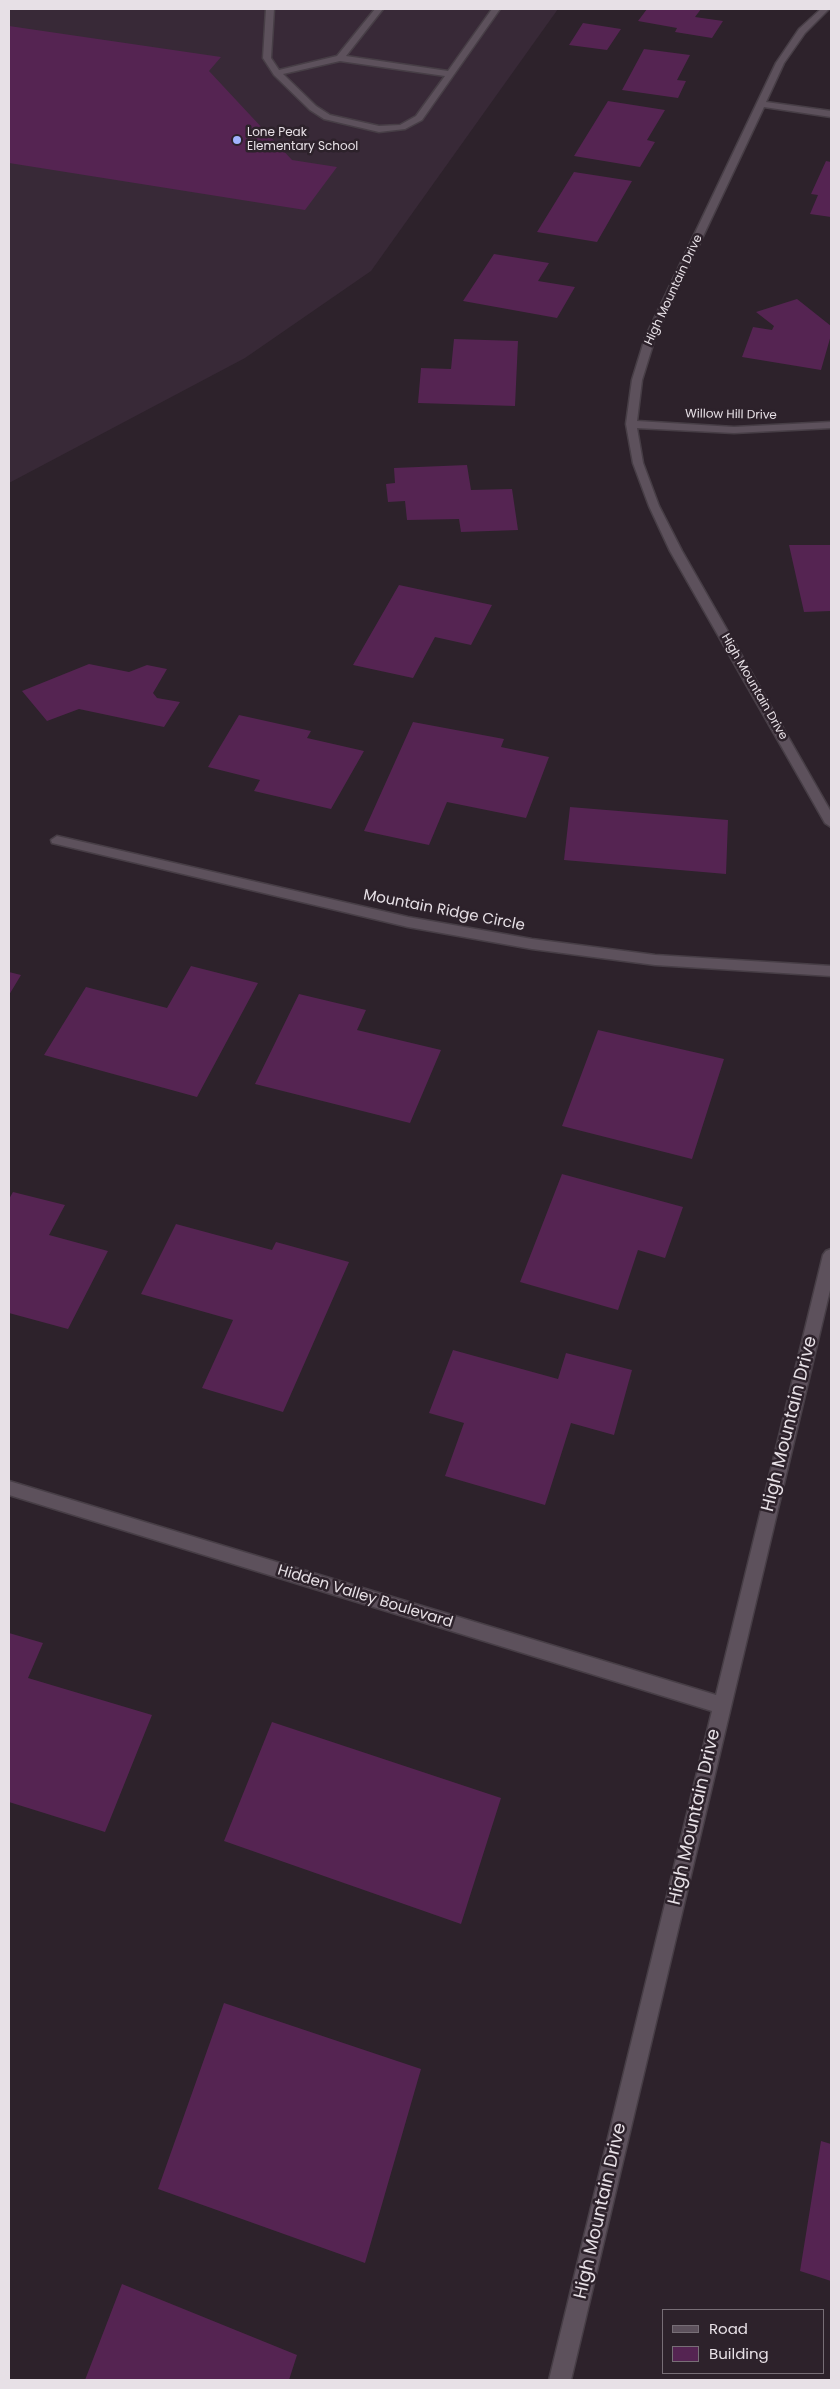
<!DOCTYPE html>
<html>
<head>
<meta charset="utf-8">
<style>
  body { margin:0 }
  #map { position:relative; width:840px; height:2389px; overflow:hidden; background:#2d222b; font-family:Poppins,sans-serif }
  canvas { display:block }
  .frame { position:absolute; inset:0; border:10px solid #e7e0e6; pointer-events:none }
  .legend { position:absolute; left:662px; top:2309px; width:162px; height:65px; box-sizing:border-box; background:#2d222b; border:1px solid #776e76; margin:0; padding:6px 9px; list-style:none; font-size:15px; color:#e7e0e6 }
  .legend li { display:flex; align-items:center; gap:10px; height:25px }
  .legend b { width:25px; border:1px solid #776e76 }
</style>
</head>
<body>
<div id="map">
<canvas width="840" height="2389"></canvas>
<div class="frame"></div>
<ul class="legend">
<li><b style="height:6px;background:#5d515c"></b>Road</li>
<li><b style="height:14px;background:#552452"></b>Building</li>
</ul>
</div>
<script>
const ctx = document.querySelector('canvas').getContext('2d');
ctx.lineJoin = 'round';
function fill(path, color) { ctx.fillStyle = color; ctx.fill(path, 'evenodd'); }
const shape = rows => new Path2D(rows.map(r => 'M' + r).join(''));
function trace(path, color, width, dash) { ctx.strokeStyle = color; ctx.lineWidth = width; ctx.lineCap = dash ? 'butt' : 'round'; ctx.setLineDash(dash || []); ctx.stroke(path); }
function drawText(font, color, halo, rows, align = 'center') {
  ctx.font = font + ' Poppins,sans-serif'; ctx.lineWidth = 5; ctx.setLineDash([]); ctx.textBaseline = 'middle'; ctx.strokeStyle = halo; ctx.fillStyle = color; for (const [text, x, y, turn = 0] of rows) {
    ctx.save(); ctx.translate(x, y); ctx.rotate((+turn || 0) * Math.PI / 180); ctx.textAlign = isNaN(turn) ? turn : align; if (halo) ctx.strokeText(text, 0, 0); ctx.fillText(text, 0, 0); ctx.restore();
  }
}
const built = shape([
  [9,9,558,9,371,271,245,358,9,483]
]);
const building = shape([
  [647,9,701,9,695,17,723,21,712,38,675,32,677,28,638,21],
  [583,23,621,29,607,50,569,45],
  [9,26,221,57,209,71,292,160,337,167,305,210,9,163],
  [644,49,690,55,677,80,686,81,678,98,622,90],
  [608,101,665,110,647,140,655,142,640,167,574,156],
  [826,161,831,162,831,217,810,214,818,195,811,194],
  [574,172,632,181,597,242,537,232],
  [494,254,549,263,538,281,575,287,557,318,463,301],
  [797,299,831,326,831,335,821,370,742,357,753,327,772,330,774,326,756,312],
  [454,339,518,341,515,406,418,403,421,368,451,369],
  [467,465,471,490,512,489,518,530,461,532,459,519,407,520,405,501,388,502,386,484,395,483,394,468],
  [789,545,831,545,831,611,804,612],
  [399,585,492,605,471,645,435,637,413,678,353,665],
  [89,664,129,672,147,665,167,669,153,693,157,698,180,702,164,727,79,709,47,721,22,691],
  [239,715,311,731,307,738,364,751,331,809,254,791,260,780,208,767],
  [413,722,504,739,501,747,549,757,526,818,447,802,429,845,364,831],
  [570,807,728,820,726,874,564,860],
  [191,966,258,983,197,1097,44,1055,86,987,167,1008],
  [9,972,21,975,9,995],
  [299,994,366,1010,357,1030,441,1050,410,1123,255,1084],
  [598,1030,724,1059,692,1159,562,1126],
  [562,1174,683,1207,665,1258,638,1250,618,1310,520,1282],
  [13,1192,65,1205,49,1235,108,1251,68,1329,9,1313,9,1199],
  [176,1224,272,1250,276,1242,349,1262,283,1412,202,1388,233,1320,141,1294],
  [453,1350,558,1379,566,1353,632,1370,614,1435,571,1423,545,1505,445,1476,464,1423,429,1413],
  [9,1633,43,1643,28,1678,152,1715,105,1832,9,1802],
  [272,1722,501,1798,461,1924,224,1841],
  [224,2003,421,2069,365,2263,158,2189],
  [821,2141,831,2144,831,2281,800,2271],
  [122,2284,297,2355,289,2380,85,2380]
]);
const service = shape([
  [266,9,274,9,271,58,279,70,337,56,375,9,383,9,346,56,448,71,492,9,500,9,422,120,405,129,379,132,324,119,310,110,274,75,263,58,266,9],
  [340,61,445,76,416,116,400,125,379,126,330,115,316,106,283,74,340,61]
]);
const minor = shape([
  [821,9,829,9,805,33,784,63,766,102,831,111,831,117,764,107,655,338,642,380,637,421,734,427,831,422,831,428,734,433,637,428,643,463,659,506,682,551,831,812,831,827,825,823,670,551,649,506,633,463,626,424,632,380,645,338,776,63,799,29,821,9],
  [57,836,408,917,532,939,655,955,831,966,831,976,655,965,532,949,408,927,52,843,51,840,57,836],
  [831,1249,831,1286,571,2380,549,2380,712,1711,9,1495,9,1481,716,1695,823,1255,826,1251,831,1249]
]);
const markers = [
  [237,140,5,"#a1b3fd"]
];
const farPoinames = [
  ["Lone Peak",247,133],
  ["Elementary School",247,147]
];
const farStreetnames = [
  ["High Mountain Drive",674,290,-65],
  ["Willow Hill Drive",731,415,1],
  ["High Mountain Drive",754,687,60]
];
const streetNames = [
  ["Mountain Ridge Circle",444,911,11],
  ["Hidden Valley Boulevard",365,1597,17]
];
const nearStreetnames = [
  ["High Mountain Drive",790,1424,-76],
  ["High Mountain Drive",695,1817,-77],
  ["High Mountain Drive",601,2211,-77]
];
fill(built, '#382937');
fill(building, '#552452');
trace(service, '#473e46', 3);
trace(minor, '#473e46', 3);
fill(service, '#5d515c');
fill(minor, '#5d515c');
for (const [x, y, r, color] of markers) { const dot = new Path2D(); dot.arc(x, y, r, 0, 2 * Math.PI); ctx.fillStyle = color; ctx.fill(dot); trace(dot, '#2d222b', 2); }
drawText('12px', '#e7e0e6', '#2d222b', farPoinames, 'left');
drawText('12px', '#e7e0e6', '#2d222b', farStreetnames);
drawText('15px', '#e7e0e6', '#2d222b', streetNames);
drawText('18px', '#e7e0e6', '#2d222b', nearStreetnames);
</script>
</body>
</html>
